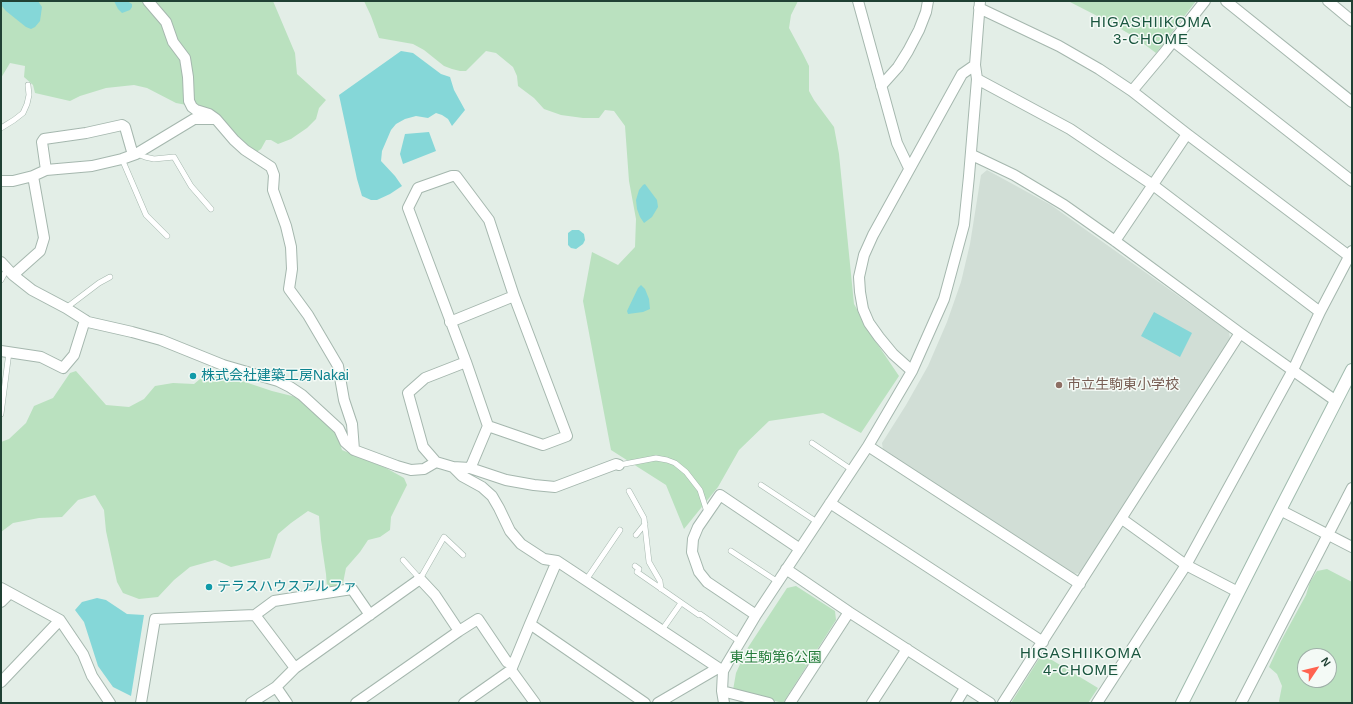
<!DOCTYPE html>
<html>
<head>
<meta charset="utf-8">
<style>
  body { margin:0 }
  #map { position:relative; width:1353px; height:704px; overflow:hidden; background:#e3eee7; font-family:Helvetica,sans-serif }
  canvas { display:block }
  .frame { position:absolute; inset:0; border:2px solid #204134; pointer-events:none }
  .north { position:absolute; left:1297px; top:648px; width:40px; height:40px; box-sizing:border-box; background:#f4faf6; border:1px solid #9fb0a8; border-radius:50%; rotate:55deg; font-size:11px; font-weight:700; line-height:16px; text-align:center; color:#204134 }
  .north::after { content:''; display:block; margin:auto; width:14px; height:18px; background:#ff6350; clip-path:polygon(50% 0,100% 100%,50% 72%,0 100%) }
</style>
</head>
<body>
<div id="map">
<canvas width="1353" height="704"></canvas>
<div class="frame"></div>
<div class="north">N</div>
</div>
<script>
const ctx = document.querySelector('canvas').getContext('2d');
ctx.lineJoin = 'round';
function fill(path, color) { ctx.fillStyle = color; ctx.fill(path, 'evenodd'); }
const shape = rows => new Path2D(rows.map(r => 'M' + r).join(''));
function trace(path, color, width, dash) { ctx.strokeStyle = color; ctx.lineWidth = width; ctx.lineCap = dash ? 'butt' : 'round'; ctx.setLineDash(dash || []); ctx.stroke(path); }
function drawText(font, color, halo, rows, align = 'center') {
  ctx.font = font + ' Helvetica,"Noto Sans JP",sans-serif'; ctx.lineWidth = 3; ctx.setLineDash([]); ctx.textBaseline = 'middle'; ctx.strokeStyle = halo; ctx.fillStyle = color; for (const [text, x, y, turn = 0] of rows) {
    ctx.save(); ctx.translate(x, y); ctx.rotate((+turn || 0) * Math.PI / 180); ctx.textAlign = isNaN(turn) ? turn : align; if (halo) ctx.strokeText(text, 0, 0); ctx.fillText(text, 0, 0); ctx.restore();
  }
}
const built = shape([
  [987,170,1051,205,1229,332,1230,339,1150,466,1080,573,1073,574,883,450,882,443,906,405,928,366,947,322,961,282,970,244,981,175]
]);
const green = shape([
  [1,1,273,1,295,53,297,74,326,100,319,108,316,119,307,128,291,139,278,144,271,140,266,140,261,149,255,153,197,107,176,103,147,88,134,85,106,88,80,96,70,101,35,93,33,85,24,77,25,66,10,63,1,78],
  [364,1,798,1,791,15,789,28,803,54,809,66,809,91,814,100,834,127,839,154,854,304,876,342,899,376,861,433,823,413,769,421,739,450,718,487,684,529,666,485,611,450,583,301,592,252,618,265,635,247,636,219,629,181,625,126,614,111,605,110,599,118,583,118,561,115,544,109,534,98,518,86,517,76,513,67,496,53,486,51,466,71,460,71,452,69,444,66,424,50,413,44,379,38,371,16],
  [1068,1,1196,1,1156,53,1136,38,1111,23],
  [76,371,106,405,129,407,144,399,155,386,173,383,194,384,206,374,224,375,272,391,296,397,337,434,342,450,386,468,404,478,407,485,391,517,390,530,380,537,368,540,360,552,346,568,343,583,335,587,327,588,326,574,321,540,319,516,308,511,291,523,278,534,270,558,231,567,215,560,190,567,174,580,158,597,139,599,123,593,117,582,106,531,104,510,95,495,78,500,62,517,39,518,13,523,1,532,1,442,9,439,26,423,34,406,53,398,70,373],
  [1327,569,1352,582,1352,703,1280,703,1279,701,1282,686,1277,674,1269,667,1281,641,1306,595,1310,582,1317,571],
  [1305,656,1329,656,1329,680,1305,680],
  [796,586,835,611,836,620,783,703,733,690,736,673,747,649,787,588],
  [1042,654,1098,688,1088,703,1011,703]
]);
const water = shape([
  [1,1,38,1,42,7,40,21,35,27,31,29,26,27,6,11,1,5],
  [114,1,127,1,132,4,132,7,130,10,122,13,118,9],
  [401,51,413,53,441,74,450,77,454,90,465,110,452,126,448,119,442,115,436,113,428,118,416,116,405,119,396,124,391,130,382,151,381,161,395,176,402,186,390,194,377,200,371,200,362,196,357,179,339,95],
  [429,132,436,151,403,164,400,154,405,134],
  [645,184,657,200,658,207,652,217,644,223,640,217,637,209,636,200,639,190,643,185],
  [572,230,579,230,584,234,585,240,583,244,576,249,571,248,568,245,568,233],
  [641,285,645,289,649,299,650,309,643,312,628,314,627,311,638,288],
  [1154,312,1192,333,1180,357,1141,336],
  [97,598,106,600,127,614,144,615,131,696,113,687,98,666,84,622,75,610,82,602]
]);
const lane = shape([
  [1,128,14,120,23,113,27,104,29,95,28,85],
  [137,154,145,157,154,159,174,157,191,186,211,209],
  [122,159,146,215,167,236],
  [1,280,7,269],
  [66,308,99,283,110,277],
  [1,414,9,352],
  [812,443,852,470],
  [619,465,656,458,667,460,675,463,686,472,700,490,707,512],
  [761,485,817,522],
  [629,491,644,518,649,562,660,581,661,589],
  [636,535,645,524],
  [731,551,778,582],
  [403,560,420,579,444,537,463,555],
  [635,566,639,569,637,572,699,615,700,614,740,642],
  [586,580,620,530],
  [662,630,681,603]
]);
const street = shape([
  [148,1,166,22,173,42,185,58,188,77,189,101,192,107,196,110,209,114,216,119,234,140,245,150,271,167,274,175,273,190,286,226,291,247,292,269,289,289,308,315,338,366,344,400,352,424,354,450,397,466,411,470,424,469,436,462,453,467,470,468,506,480,534,485,555,487,616,464,619,465],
  [858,1,897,143,909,168],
  [1226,1,1352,102],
  [1328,1,1352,21],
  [979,8,1059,46,1099,69,1132,91,1187,134,1349,256],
  [1173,41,1352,181],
  [977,79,1070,129,1153,185,1320,312],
  [881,86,898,67,908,51,919,30,926,12,928,1],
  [1132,91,1163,54,1205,1],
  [972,155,1014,175,1064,205,1115,241,1240,333,1336,401],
  [46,170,42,142,44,139,86,133,122,125,125,127,133,155],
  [1,181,13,181,33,176,46,170,92,166,122,159,136,154,194,119,214,119],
  [1115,241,1187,134],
  [1,262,13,275,32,290,66,308,88,322,132,332,161,340,223,365,278,381,290,387,302,395,339,429,345,442,354,450],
  [13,275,40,251,44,238,33,176],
  [450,322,514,296],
  [1,351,41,357,63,368,74,355,85,320],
  [912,371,893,354,879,337,869,323,863,309,860,292,859,277,864,255,873,235,962,74,975,65],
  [868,446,1080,584],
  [436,462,423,447,408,393,425,378,466,362],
  [472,464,488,426,466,362,408,208,418,188,452,176,456,176,489,220,514,296,567,436,543,445,488,426],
  [453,467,462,476,482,487,492,496,499,508,510,531,521,544,544,559,557,561,723,671],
  [830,503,1043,642],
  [1280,510,1352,547],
  [1122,519,1186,565,1238,592],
  [786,569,849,612,990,703],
  [1,588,60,620,83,654,92,676,110,703],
  [1,602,10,593],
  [255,615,295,668],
  [756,615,707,582,699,572,692,552,693,539,698,527,720,495,800,549],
  [530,624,645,703],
  [511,670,535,703],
  [1,682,60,620],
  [276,687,287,703],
  [722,691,769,703],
  [141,703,155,619,255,615,274,601,352,589,370,615],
  [251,703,276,687,295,668,420,579,435,595,459,631],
  [356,703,459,631,478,619,507,662,513,663],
  [464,703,511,670,530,624,557,561],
  [658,703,718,668],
  [724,703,722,691,723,671,728,662,756,615,868,446,912,371,944,299,964,225,969,176,977,79,975,65,980,1],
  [790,703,849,612],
  [872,703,907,649],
  [956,703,965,688],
  [1003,703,1240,333],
  [1097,703,1186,565,1293,370,1320,312,1352,251],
  [1241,703,1352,488]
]);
const secondary = shape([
  [1182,703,1280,510,1352,370]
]);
const markers = [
  [193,376,4,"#0f9aa8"],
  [1059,385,4,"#8d6e63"],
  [209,587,4,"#0f9aa8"]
];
const cultureNames = [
  ["株式会社建築工房Nakai",201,376],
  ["テラスハウスアルファ",217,587]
];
const educationNames = [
  ["市立生駒東小学校",1067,385]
];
const parkNames = [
  ["東生駒第6公園",776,658]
];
const neighbourhoodNames = [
  ["HIGASHIIKOMA",1151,23],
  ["3-CHOME",1151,40],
  ["HIGASHIIKOMA",1081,654],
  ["4-CHOME",1081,671]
];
fill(built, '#d1ded6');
fill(green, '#bae1bf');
fill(water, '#85d7d8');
trace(lane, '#a5b7ae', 6);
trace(street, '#a5b7ae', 12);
trace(secondary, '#a0bbae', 14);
trace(lane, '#fff', 5);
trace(street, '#fff', 10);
trace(secondary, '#fff', 12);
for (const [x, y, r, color] of markers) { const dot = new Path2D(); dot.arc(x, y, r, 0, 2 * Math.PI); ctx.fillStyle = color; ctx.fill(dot); trace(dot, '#f4faf6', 1.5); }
drawText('14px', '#0d838f', '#f4faf6', cultureNames, 'left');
drawText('14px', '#785e54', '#f4faf6', educationNames, 'left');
drawText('14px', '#267d3c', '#f4faf6', parkNames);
ctx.letterSpacing = '1px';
drawText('15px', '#1a563f', '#f4faf6', neighbourhoodNames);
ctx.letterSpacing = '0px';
</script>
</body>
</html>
